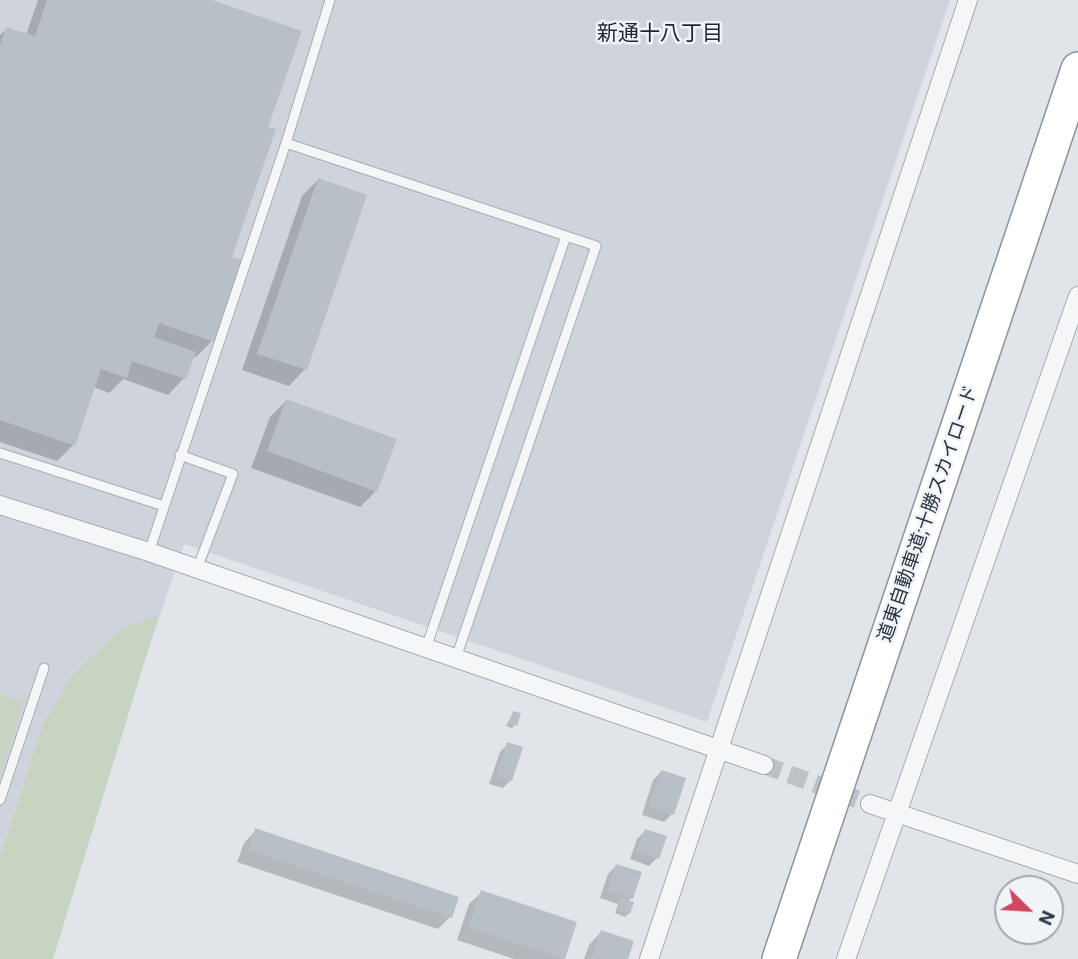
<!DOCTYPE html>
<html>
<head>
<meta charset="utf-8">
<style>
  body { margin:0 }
  #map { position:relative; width:1078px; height:959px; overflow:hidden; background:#e1e5ea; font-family:Roboto,sans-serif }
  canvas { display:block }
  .north { position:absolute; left:994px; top:875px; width:70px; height:70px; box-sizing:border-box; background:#f1f4f7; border:2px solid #a1a7af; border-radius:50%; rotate:114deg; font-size:19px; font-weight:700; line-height:28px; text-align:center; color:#293442 }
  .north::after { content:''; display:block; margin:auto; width:24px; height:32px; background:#ce4763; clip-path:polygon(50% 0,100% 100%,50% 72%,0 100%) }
</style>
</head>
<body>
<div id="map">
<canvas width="1078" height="959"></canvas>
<div class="north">N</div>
</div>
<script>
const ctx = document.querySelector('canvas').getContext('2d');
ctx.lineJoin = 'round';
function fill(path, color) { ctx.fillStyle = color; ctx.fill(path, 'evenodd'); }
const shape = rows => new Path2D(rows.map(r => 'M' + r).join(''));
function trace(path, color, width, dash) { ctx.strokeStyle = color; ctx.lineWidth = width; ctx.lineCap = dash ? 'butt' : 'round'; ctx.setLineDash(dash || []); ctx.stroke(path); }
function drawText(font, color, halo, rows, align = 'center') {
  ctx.font = font + ' Roboto,"Noto Sans JP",sans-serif'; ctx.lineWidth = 5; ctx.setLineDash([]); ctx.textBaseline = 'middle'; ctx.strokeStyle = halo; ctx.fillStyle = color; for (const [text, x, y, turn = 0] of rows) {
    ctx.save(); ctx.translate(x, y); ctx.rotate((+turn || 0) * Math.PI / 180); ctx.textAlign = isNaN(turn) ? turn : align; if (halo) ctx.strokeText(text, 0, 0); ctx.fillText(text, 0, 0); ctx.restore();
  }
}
const built = shape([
  [0,0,950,0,707,722,184,544,44,959,0,959]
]);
const green = shape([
  [159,615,53,959,0,959,0,857,44,723,72,676,123,628],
  [0,694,24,702,0,776]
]);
const shadow = shape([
  [38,0,207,0,266,128,229,258,212,341,196,357,192,356,184,378,168,395,123,379,109,393,93,387,73,445,57,461,0,442,0,35,7,29,26,35],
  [318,180,365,196,305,369,289,386,242,370,302,196],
  [286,401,376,491,360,507,251,468,270,417],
  [513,713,515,725,512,728,506,726],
  [508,744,511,780,503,788,489,784,500,752],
  [661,772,672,814,664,822,642,815,653,780],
  [256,830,450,917,438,929,237,862,244,843],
  [645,831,657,858,649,866,630,859,637,839],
  [616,866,631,898,628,902,629,913,625,917,615,913,618,904,600,898,608,874],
  [482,892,575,923,563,959,514,959,457,940,469,904],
  [601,932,626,959,584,959,589,945]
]);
const building = shape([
  [47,0,212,0,302,31,268,127,276,129,232,257,242,260,214,342,159,323,154,337,196,352,186,379,132,361,127,378,101,369,75,446,0,420,0,45,6,27,35,36],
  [318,178,367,195,307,370,257,354],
  [286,399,397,439,377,492,267,451],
  [513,711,521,713,517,726,509,723],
  [507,742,523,747,512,781,496,776],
  [661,770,686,778,674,815,648,807],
  [255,828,459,897,452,918,248,850],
  [645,829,667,836,659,859,637,851],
  [616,864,642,872,633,899,607,891],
  [481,890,577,922,565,959,468,928],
  [621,898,634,902,630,914,617,910],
  [601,930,634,941,628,959,591,959]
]);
const minorTunnel = shape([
  [764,765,870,804]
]);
const service = shape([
  [286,143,596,246,456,658],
  [0,453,164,506],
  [180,455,233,474,197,569],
  [149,552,286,143,330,0],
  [426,648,566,236],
  [0,800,44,668]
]);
const minor = shape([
  [0,505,149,552,764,765],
  [870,804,1078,874],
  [649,959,968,0],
  [846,959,1078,296]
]);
const motorway = shape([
  [779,959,1078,69]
]);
const streetNames = [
  ["道東自動車道;十勝スカイロード",929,514,-71]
];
const neighbourhoodNames = [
  ["新通十八丁目",660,35]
];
fill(built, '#cfd4dc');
fill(green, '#c8d4c2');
fill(shadow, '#0003');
fill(building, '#b8bfc7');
trace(minorTunnel, '#bcc2c8', 18, [18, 9]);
trace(service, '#a6acb4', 11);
trace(minor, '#a6acb4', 20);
trace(motorway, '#8993a0', 36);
trace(service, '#f4f6f8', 9);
trace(minor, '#f4f6f8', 18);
trace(motorway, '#fff', 33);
drawText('19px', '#293442', '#f1f4f7', streetNames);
drawText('21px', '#1c2532', '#f1f4f7', neighbourhoodNames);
</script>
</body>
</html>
